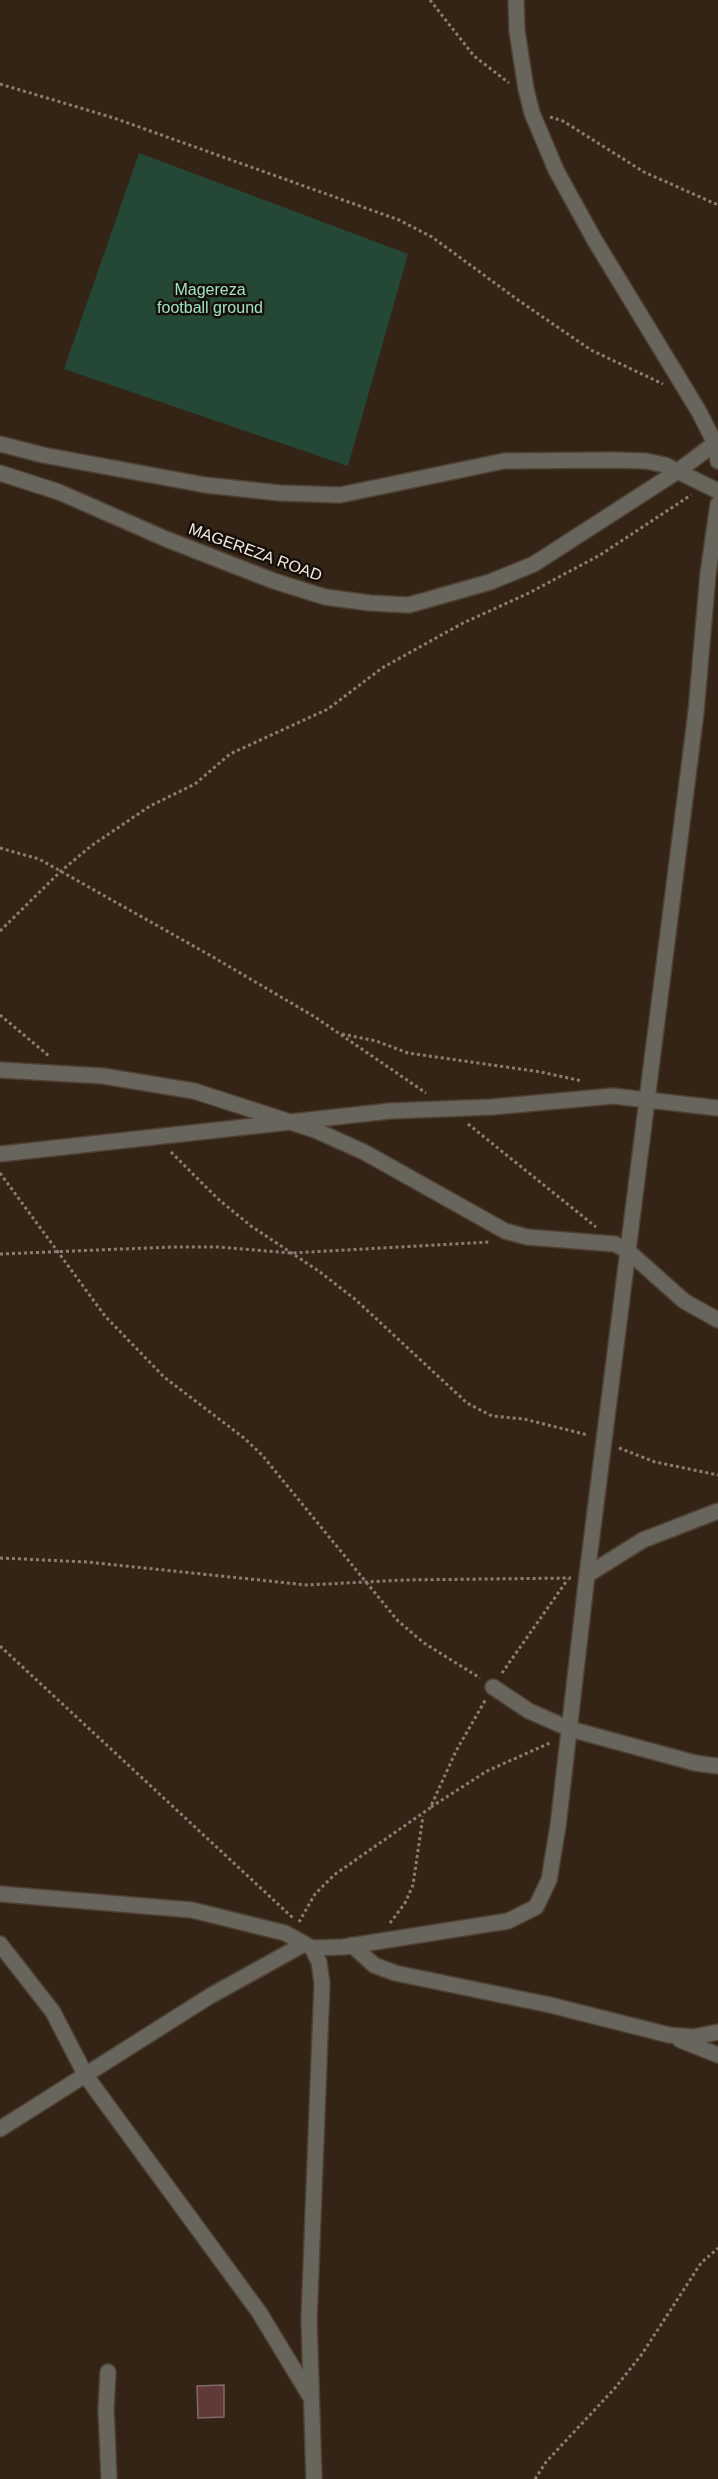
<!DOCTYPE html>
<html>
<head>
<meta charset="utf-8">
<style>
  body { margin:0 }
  canvas { display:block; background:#332416 }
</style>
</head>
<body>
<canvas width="718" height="2479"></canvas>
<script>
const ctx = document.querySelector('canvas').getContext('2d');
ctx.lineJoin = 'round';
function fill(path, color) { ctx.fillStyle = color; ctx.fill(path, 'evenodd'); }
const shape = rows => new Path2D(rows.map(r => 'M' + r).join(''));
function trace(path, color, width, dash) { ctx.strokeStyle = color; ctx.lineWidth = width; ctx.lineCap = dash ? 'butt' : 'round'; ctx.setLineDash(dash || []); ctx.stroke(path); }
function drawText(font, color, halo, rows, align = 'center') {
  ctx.font = font + ' Arial,sans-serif'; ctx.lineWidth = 5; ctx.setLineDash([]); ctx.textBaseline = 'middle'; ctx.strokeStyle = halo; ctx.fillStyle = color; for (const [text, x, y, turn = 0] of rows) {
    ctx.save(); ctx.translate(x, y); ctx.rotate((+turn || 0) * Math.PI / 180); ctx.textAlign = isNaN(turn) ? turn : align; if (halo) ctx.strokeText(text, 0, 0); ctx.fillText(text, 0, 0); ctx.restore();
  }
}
const green = shape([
  [139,153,408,254,348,466,64,369]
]);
const building = shape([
  [224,2385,224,2417,198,2418,197,2386,224,2385]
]);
const path = shape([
  [430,0,474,56,509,83],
  [0,84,114,118,399,220,432,237,518,300,591,350,663,384],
  [550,117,563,121,644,172,718,205],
  [0,848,39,859,213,957,315,1017,426,1093],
  [0,931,61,871,91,846,150,806,195,784,230,754,328,709,382,668,463,623,529,593,600,555,691,495],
  [0,1015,49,1056],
  [342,1034,376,1041,408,1053,541,1072,582,1081],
  [468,1124,596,1227],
  [171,1152,218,1199,251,1226,320,1272,356,1300,467,1403,492,1416,524,1419,588,1435],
  [0,1173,105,1316,164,1377,244,1438,262,1455,398,1621,424,1643,480,1678],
  [0,1254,172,1247,220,1247,292,1253,489,1242],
  [619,1448,655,1462,718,1475],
  [0,1558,87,1562,307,1585,404,1580,571,1578],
  [0,1646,293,1918],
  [502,1673,568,1579],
  [431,1807,487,1771,552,1742],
  [299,1922,315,1894,334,1875,430,1808,456,1751,486,1699],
  [390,1923,405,1903,413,1885,423,1816],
  [535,2479,546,2462,615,2388,642,2354,701,2263,718,2248]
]);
const minor = shape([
  [516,0,517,31,526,89,532,113,556,170,594,239,698,410,715,443,718,461],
  [0,444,43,455,205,485,280,493,340,495,504,461,611,460,646,461,665,465,718,491],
  [0,473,59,492,166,539,274,581,325,597,370,603,409,605,490,582,534,564,678,471,718,441],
  [0,1070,103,1076,194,1091,315,1130,364,1152,505,1231,527,1237,615,1244,628,1251,684,1301,718,1320],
  [0,1154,390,1111,492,1107,613,1096,718,1108],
  [587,1575,643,1540,718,1511],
  [493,1687,529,1711,570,1729,695,1763,718,1766],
  [0,1894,192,1910,285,1933,312,1948,319,1962,322,1983,309,2320,314,2479],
  [0,1944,53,2012,86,2076,105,2102,259,2312,310,2396],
  [352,1945,374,1965,395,1973,550,2005,669,2035,693,2037,718,2032],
  [312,1948,343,1947,508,1921,536,1907,549,1880,558,1826,587,1575,696,712,708,574,718,504],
  [680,2040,718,2055],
  [0,2129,210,1996,304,1944],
  [108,2372,106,2409,109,2479]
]);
const parkNames = [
  ["Magereza",210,291],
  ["football ground",210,309]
];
const streetNames = [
  ["MAGEREZA ROAD",255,553,20]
];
fill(green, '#254736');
fill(building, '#603a36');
trace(building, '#836a67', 1.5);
trace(minor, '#4e4033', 18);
trace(path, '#8a7e72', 3, [3, 3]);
trace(minor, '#68655c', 15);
drawText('16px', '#a1e5c0', '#160f09', parkNames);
drawText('16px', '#f5ebe2', '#160f09', streetNames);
</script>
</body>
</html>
